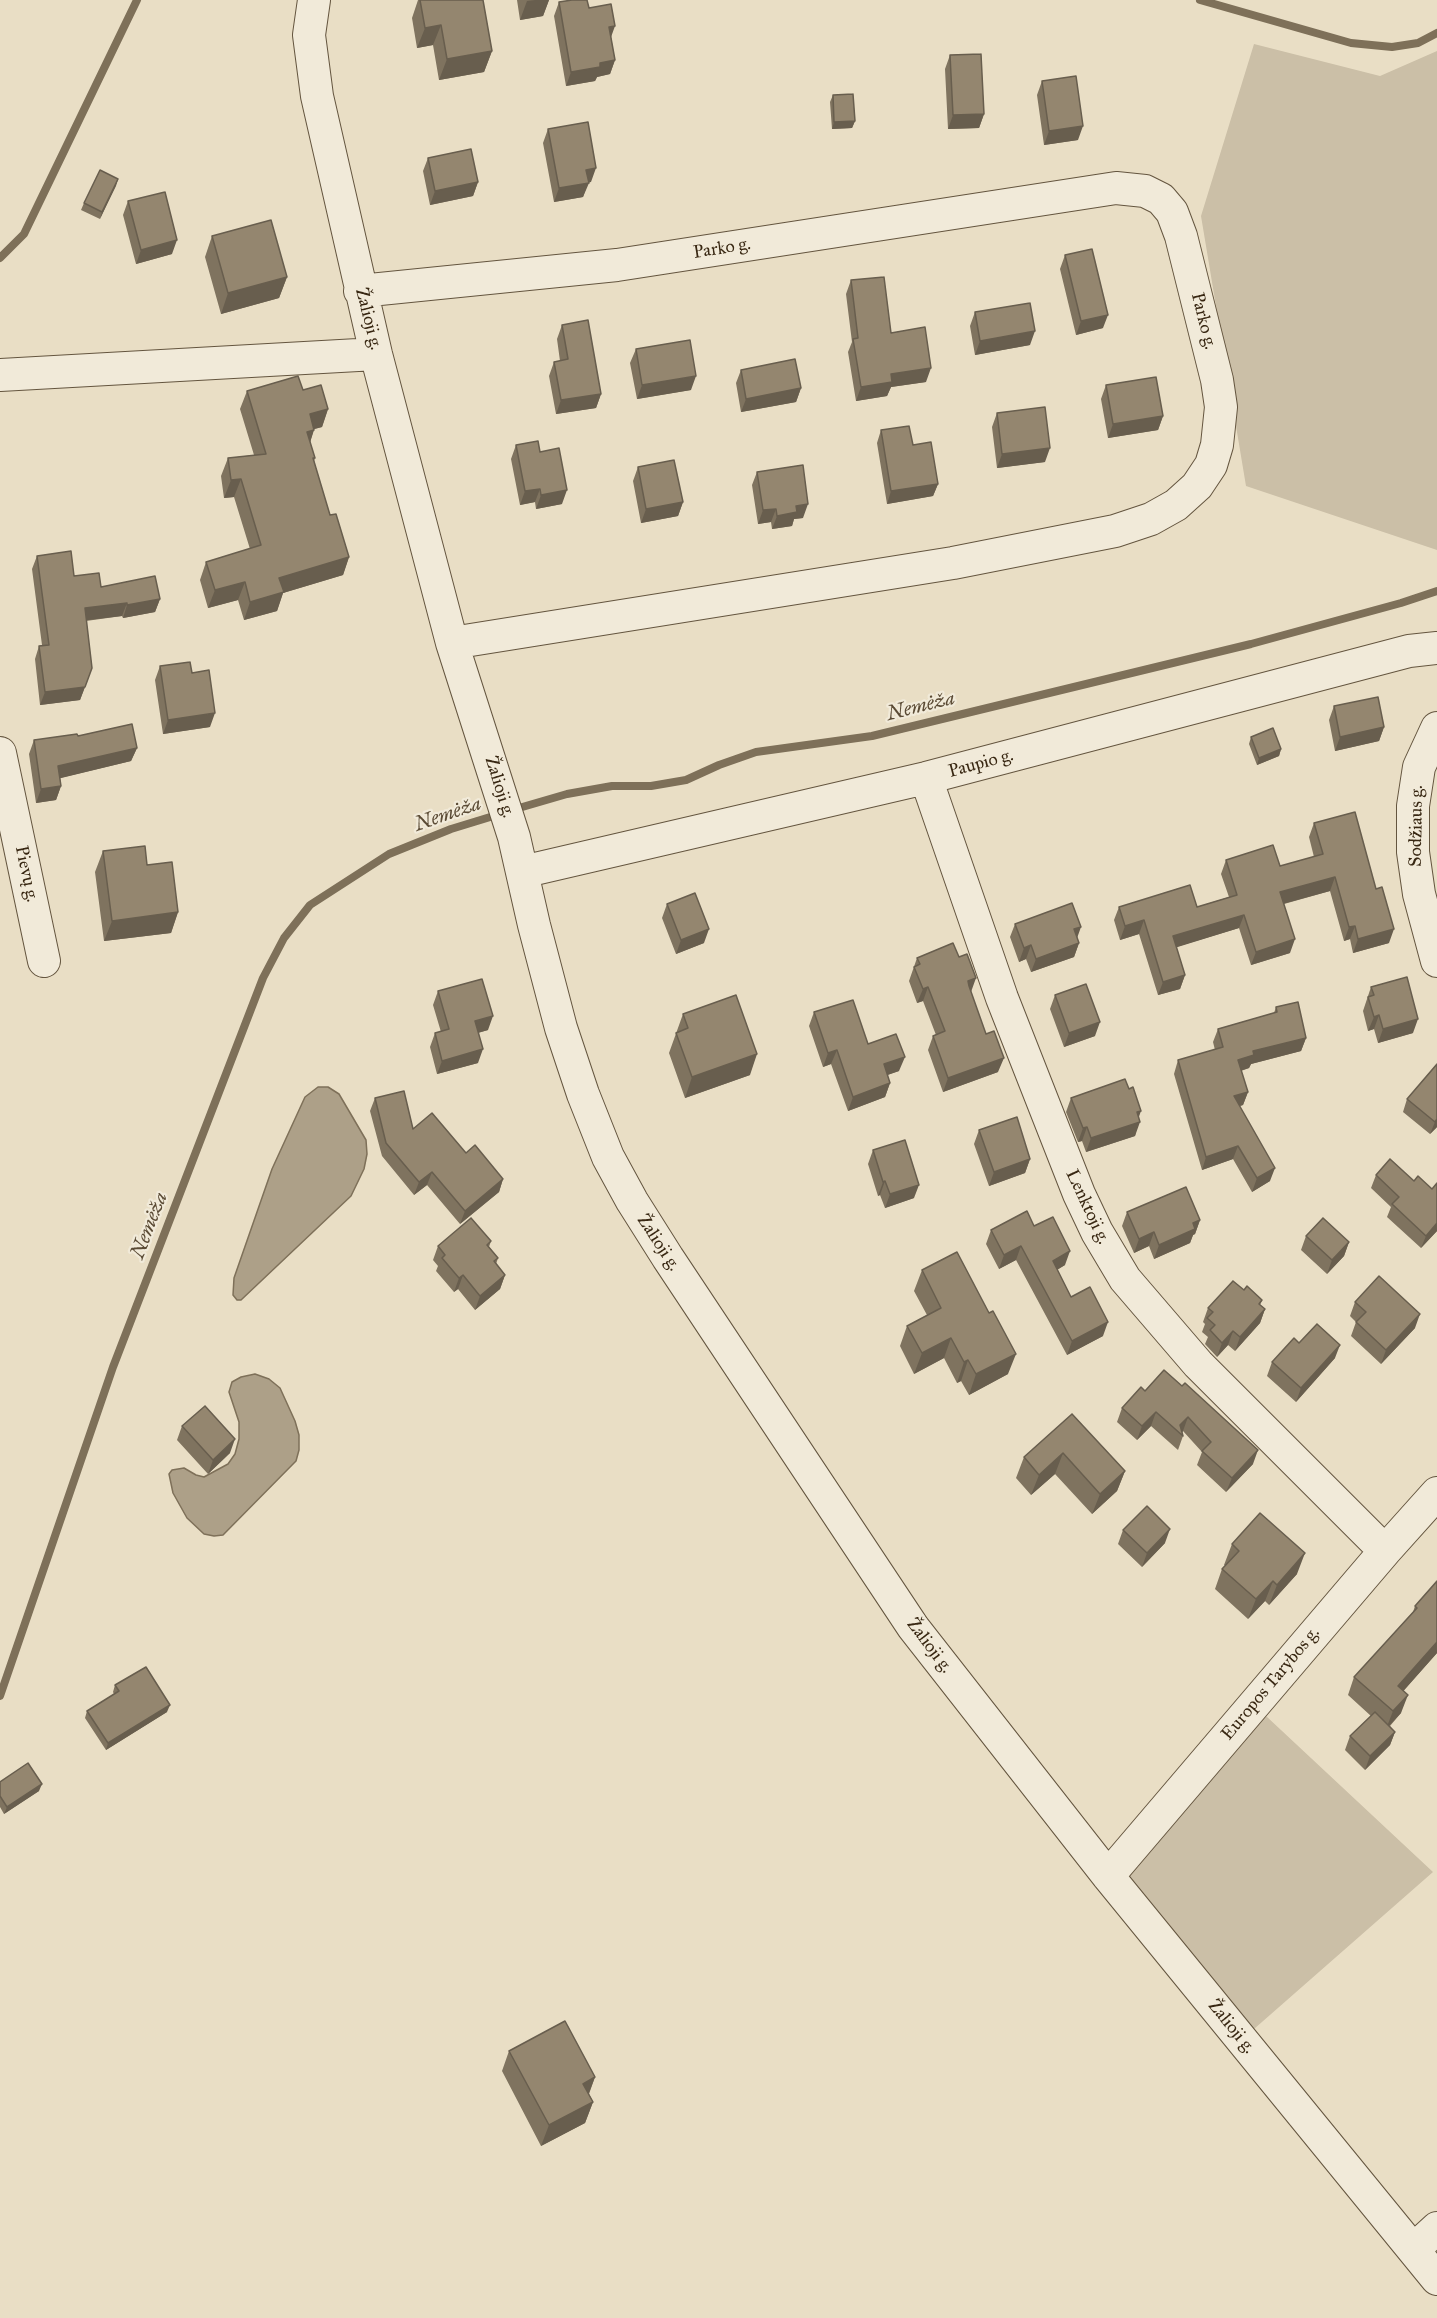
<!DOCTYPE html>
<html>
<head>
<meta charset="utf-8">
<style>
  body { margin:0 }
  canvas { display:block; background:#e9dec5 }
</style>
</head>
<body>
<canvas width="1437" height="2318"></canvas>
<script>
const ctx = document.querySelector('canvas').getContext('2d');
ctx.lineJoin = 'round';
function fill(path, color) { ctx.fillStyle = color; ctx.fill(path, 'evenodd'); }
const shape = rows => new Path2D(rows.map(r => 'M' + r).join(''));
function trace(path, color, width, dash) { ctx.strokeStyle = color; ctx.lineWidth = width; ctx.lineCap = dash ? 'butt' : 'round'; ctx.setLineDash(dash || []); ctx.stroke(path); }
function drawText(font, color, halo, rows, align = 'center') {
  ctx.font = font + ' "IM FELL Great Primer",serif'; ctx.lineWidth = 4.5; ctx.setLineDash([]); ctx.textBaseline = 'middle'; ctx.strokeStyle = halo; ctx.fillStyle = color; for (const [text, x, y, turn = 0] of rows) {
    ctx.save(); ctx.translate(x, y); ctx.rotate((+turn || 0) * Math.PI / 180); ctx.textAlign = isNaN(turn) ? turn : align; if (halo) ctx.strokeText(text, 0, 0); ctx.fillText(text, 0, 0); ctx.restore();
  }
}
const green = shape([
  [1254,44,1380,76,1437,51,1437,550,1246,486,1201,216],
  [1266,1716,1433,1872,1254,2029,1123,1870]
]);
const water = shape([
  [318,1087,328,1087,339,1094,366,1140,367,1154,364,1169,351,1196,241,1300,237,1300,233,1295,234,1278,272,1169,305,1097,318,1087],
  [255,1374,269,1379,280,1388,295,1421,299,1435,299,1450,296,1461,223,1535,214,1536,204,1534,187,1518,173,1493,169,1474,172,1470,184,1468,196,1475,204,1477,228,1464,235,1454,239,1439,239,1422,229,1392,232,1382,241,1377,255,1374]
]);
const stream = shape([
  [1200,0,1351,43,1392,47,1418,43,1437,33],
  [0,258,24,234,137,0],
  [512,810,567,794,612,786,651,786,686,780,719,765,756,752,872,736,1251,644,1401,603,1437,591],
  [0,1696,113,1367,263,978,284,938,310,905,389,854,451,829,500,814]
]);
const street = shape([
  [314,0,309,35,317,96,376,354,452,643,514,837,534,925,561,1028,583,1094,608,1157,632,1201,668,1258,913,1627,1108,1876,1437,2279],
  [360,291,617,265,1116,188,1145,191,1161,199,1172,212,1181,236,1217,380,1221,407,1217,445,1211,465,1197,486,1176,505,1151,519,1115,531,953,563,452,643],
  [0,375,376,354],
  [1437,728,1419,767,1413,806,1413,852,1419,894,1437,961],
  [0,753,44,961],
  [926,778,1002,998,1079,1194,1097,1232,1125,1279,1198,1364,1385,1551],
  [522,872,926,778,1409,651,1437,648],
  [1108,1876,1385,1551,1437,1493],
  [1414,2249,1437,2228]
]);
const wall = shape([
  [418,0,483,0,492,51,484,72,439,80,433,45,417,48,412,18],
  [517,0,549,0,543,16,520,20],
  [559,2,589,8,611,37,615,60,610,74,597,77,595,81,566,86,554,16],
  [950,55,984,114,979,128,948,129,945,69],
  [1042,81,1078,140,1044,145,1037,95],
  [833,95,855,121,852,128,832,129,830,102],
  [548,129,591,182,588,182,583,197,554,202,543,143],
  [428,158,478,182,473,196,430,205,423,171],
  [118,179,100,219,81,210,84,203],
  [128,201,172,254,136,264,123,215],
  [212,236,287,277,279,298,221,314,205,257],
  [1065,255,1103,328,1076,335,1060,269],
  [851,280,891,333,926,382,891,387,887,396,856,401,848,352,852,342,846,294],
  [975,312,1030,345,975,355,970,326],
  [562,325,601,394,596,408,556,414,549,376,554,362,560,361,557,339],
  [636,349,691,390,637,399,630,363],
  [741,370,801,388,796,402,741,412,736,383],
  [1106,385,1163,416,1158,430,1108,438,1101,399],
  [303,390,328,409,322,427,314,429,310,442,315,458,314,461,330,515,349,557,343,575,283,593,277,611,244,620,238,600,208,608,200,580,206,562,250,549,234,497,224,498,221,476,228,458,254,455,240,409,247,391],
  [997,413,1045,462,997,468,992,427],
  [881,430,913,445,938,484,933,496,887,504,877,443],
  [516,445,540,452,562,504,536,509,535,502,520,505,511,459],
  [638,467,683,502,678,516,641,523,633,481],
  [757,472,803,518,794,519,792,526,772,529,771,522,758,524,752,485],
  [37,556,74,576,101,587,160,599,155,612,123,618,122,616,86,621,92,668,80,700,40,705,35,659,39,646,42,645,32,569],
  [160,666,192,673,210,727,163,734,155,680],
  [1334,706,1384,727,1379,741,1335,751,1329,720],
  [78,736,137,748,131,761,60,778,61,786,56,800,36,803,29,754,34,740],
  [1251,737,1281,749,1279,756,1257,765,1249,744],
  [1314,823,1389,943,1353,953,1350,939,1344,941,1330,891,1284,904,1290,953,1251,965,1239,928,1176,947,1185,975,1180,989,1158,995,1139,934,1120,940,1114,920,1119,907,1197,907,1229,897,1221,874,1226,860,1280,866,1314,857,1309,837],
  [103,851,147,865,178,912,171,933,104,941,95,872],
  [667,904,704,943,676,954,662,918],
  [1015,924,1077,938,1079,943,1074,957,1031,972,1026,959,1019,962,1010,937],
  [917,958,971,992,998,1072,943,1092,928,1050,933,1036,936,1035,923,1001,917,1003,909,981],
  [1371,987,1413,1033,1378,1043,1374,1029,1368,1031,1363,1011],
  [438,991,488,1030,478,1033,478,1063,437,1074,430,1047,435,1033,441,1032,433,1005],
  [1055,995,1095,1036,1064,1047,1050,1009],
  [1276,1007,1306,1038,1301,1051,1251,1064,1249,1068,1241,1071,1248,1092,1243,1105,1240,1106,1270,1181,1252,1192,1233,1159,1202,1170,1174,1074,1178,1060,1215,1050,1213,1042,1218,1029,1274,1013],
  [814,1012,868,1044,899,1071,887,1075,890,1083,885,1097,848,1111,831,1064,823,1067,809,1026],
  [683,1014,750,1075,685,1098,669,1053],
  [1437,1064,1437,1127,1430,1134,1403,1112,1407,1099],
  [375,1098,413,1129,466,1153,503,1179,499,1192,460,1224,427,1185,414,1195,382,1156,370,1111],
  [1071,1098,1139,1119,1135,1136,1086,1152,1082,1141,1078,1142,1066,1112],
  [979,1130,1030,1159,1025,1173,989,1186,974,1144],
  [873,1150,914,1198,885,1208,880,1195,878,1196,868,1164],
  [1376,1175,1414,1181,1432,1189,1437,1183,1437,1231,1421,1248,1387,1217,1391,1207,1371,1188],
  [1127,1212,1200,1220,1195,1234,1193,1235,1190,1243,1154,1259,1149,1246,1134,1253,1122,1226],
  [1034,1226,1065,1265,1057,1270,1071,1297,1103,1336,1067,1355,1016,1260,999,1269,986,1244,991,1230],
  [1306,1236,1349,1242,1344,1256,1327,1274,1301,1250],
  [491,1241,489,1247,498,1258,496,1264,505,1275,500,1289,475,1310,458,1289,454,1292,436,1271,438,1266,433,1260,438,1246],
  [922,1270,1008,1374,969,1395,961,1381,957,1383,944,1358,914,1374,900,1346,907,1326,927,1315,914,1291],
  [1244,1290,1262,1300,1260,1305,1265,1309,1260,1323,1235,1351,1228,1345,1217,1357,1205,1344,1208,1337,1202,1332,1205,1324,1203,1322,1208,1308],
  [1355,1302,1415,1328,1381,1364,1351,1336,1356,1322,1350,1316],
  [1299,1343,1335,1358,1296,1402,1267,1376,1272,1362],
  [1164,1370,1253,1464,1226,1492,1197,1465,1202,1452,1183,1431,1182,1432,1183,1436,1178,1450,1151,1426,1137,1440,1117,1422,1122,1408,1145,1391],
  [1072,1414,1125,1471,1117,1491,1092,1514,1055,1474,1031,1495,1016,1478,1024,1457],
  [182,1426,230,1453,208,1474,177,1440],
  [1123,1530,1165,1543,1142,1567,1118,1544],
  [1232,1544,1297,1574,1269,1605,1265,1601,1248,1619,1215,1589,1222,1569,1225,1565,1224,1565],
  [1437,1581,1437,1653,1403,1691,1401,1713,1390,1726,1395,1732,1390,1745,1365,1770,1345,1750,1350,1736,1371,1716,1348,1695,1354,1677,1413,1612,1415,1606],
  [115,1685,167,1712,106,1750,85,1718,87,1711,114,1694,113,1692],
  [0,1782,39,1791,4,1814,0,1807],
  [509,2051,595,2077,589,2094,593,2102,585,2123,541,2146,502,2071]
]);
const shadedWall = shape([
  [535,0,549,0,543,16,520,20,527,1],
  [441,25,433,45,417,48,425,28],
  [615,26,610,40,609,27],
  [492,51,484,72,439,80,447,59],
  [615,60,610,74,597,77,595,81,566,86,571,72,600,63],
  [984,114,979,128,948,129,953,115],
  [855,121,852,128,832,129,834,122],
  [1083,126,1078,140,1044,145,1049,131],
  [596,168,591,182,581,184,586,170],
  [118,179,116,186,100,219,102,212],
  [478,182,473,196,430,205,435,191],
  [589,183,583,197,554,202,559,188],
  [177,240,172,254,136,264,141,250],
  [287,277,279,298,221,314,228,293],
  [1108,315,1103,328,1076,335,1081,321],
  [1035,331,1030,345,975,355,980,341],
  [931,368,926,382,891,387,887,396,856,401,861,387,891,374],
  [696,376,691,390,637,399,642,385],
  [801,388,796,402,741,412,746,399],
  [601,394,596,408,556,414,561,400],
  [328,409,322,427,303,432,310,414],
  [1163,416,1158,430,1108,438,1113,424],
  [314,430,308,449,307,432],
  [1050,448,1045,462,997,468,1002,454],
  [241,479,234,497,224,498,231,480],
  [938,484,933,496,887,504,891,491],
  [540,489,535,502,520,505,525,491],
  [567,490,562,504,536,509,541,495],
  [683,502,678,516,641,523,646,509],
  [808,504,803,518,794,519,792,526,772,529,777,516,796,506],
  [776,509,771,522,758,524,763,510],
  [349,557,343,575,283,593,277,611,244,620,250,602,279,578],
  [245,582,238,600,208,608,215,590],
  [160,599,155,612,123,618,127,605],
  [127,603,122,616,80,621,85,608],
  [85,687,80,700,40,705,45,692],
  [215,713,210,727,163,734,168,720],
  [1384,727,1379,741,1335,751,1340,737],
  [137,748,131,761,53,780,58,766],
  [1281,749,1279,756,1257,765,1259,758],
  [61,786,56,800,36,803,41,789],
  [1335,877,1330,891,1275,906,1280,892],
  [178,912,171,933,104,941,112,921],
  [1244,915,1239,928,1168,950,1173,936],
  [1144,920,1139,934,1120,940,1125,926],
  [1355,926,1350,939,1344,941,1349,927],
  [1081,927,1076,941,1074,929],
  [709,929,704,943,676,954,681,940],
  [1394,929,1389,943,1353,953,1358,939],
  [1295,939,1290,953,1251,965,1256,952],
  [1079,943,1074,957,1031,972,1036,959],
  [1031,945,1026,959,1019,962,1024,948],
  [1185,975,1180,989,1158,995,1163,982],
  [976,978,971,992,963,995,968,981],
  [928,987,923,1001,917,1003,923,989],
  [1379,1015,1374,1029,1368,1031,1374,1017],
  [493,1016,488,1030,470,1035,475,1021],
  [1418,1019,1413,1033,1378,1043,1383,1029],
  [1100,1022,1095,1036,1064,1047,1069,1033],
  [1306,1038,1301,1051,1251,1064,1249,1068,1233,1073,1238,1060,1253,1051],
  [483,1049,478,1063,437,1074,442,1061],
  [837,1050,831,1064,823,1067,828,1053],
  [757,1054,750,1075,685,1098,692,1077],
  [905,1057,899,1071,879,1078,884,1064],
  [1004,1058,998,1072,943,1092,948,1078],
  [890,1083,885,1097,848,1111,853,1097],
  [1248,1092,1243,1105,1229,1109,1234,1096],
  [1141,1111,1137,1122,1140,1122,1135,1136,1086,1152,1091,1138,1137,1112],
  [1437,1119,1437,1127,1430,1134,1435,1122],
  [1087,1127,1082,1141,1078,1142,1083,1128],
  [1238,1146,1233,1159,1202,1170,1206,1157],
  [1030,1159,1025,1173,989,1186,994,1172],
  [1275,1168,1270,1181,1252,1192,1257,1178],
  [432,1172,427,1185,414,1195,419,1182],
  [503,1179,499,1192,460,1224,465,1211],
  [885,1181,880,1195,878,1196,883,1182],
  [919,1185,914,1198,885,1208,890,1194],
  [1200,1220,1195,1234,1193,1235,1190,1243,1154,1259,1159,1245,1193,1223],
  [1437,1223,1437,1231,1421,1248,1426,1236],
  [1154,1232,1149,1246,1134,1253,1139,1239],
  [1349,1242,1344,1256,1327,1274,1332,1260],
  [1021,1246,1016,1260,999,1269,1004,1255],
  [1070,1251,1065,1265,1048,1275,1053,1261],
  [463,1275,458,1289,454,1292,459,1278],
  [505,1275,500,1289,475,1310,480,1296],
  [1265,1309,1260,1323,1235,1351,1240,1337],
  [1420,1314,1415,1328,1381,1364,1386,1350],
  [1108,1322,1103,1336,1067,1355,1072,1341],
  [1233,1331,1228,1345,1217,1357,1222,1343],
  [951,1338,944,1358,914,1374,922,1353],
  [1340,1345,1335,1358,1296,1402,1301,1388],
  [1016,1354,1008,1374,969,1395,976,1374],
  [968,1360,961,1381,957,1383,964,1362],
  [1156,1412,1151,1426,1137,1440,1142,1426],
  [1188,1417,1183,1431,1181,1434,1180,1425],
  [235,1439,230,1453,208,1474,213,1460],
  [1258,1450,1253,1464,1226,1492,1232,1478],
  [1063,1453,1055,1474,1031,1495,1039,1475],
  [1125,1471,1117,1491,1092,1514,1100,1494],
  [1170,1529,1165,1543,1142,1567,1147,1553],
  [1305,1553,1297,1574,1269,1605,1277,1585],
  [1273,1581,1265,1601,1248,1619,1256,1599],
  [1437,1642,1437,1653,1392,1704,1398,1686],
  [1408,1695,1401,1713,1386,1729,1393,1711],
  [170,1705,167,1712,106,1750,108,1743],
  [1395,1732,1390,1745,1365,1770,1370,1756],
  [42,1784,39,1791,4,1814,7,1807],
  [595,2077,587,2098,583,2084],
  [593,2102,585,2123,541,2146,549,2125]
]);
const building = shape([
  [420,0,483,0,492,51,447,59,441,25,425,28,420,0],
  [572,0,587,0,589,8,611,4,615,26,609,27,615,60,600,63,600,67,571,72,559,2,572,0],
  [981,54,984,114,953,115,950,55,981,54],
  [1076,76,1083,126,1049,131,1042,81,1076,76],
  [853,94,855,121,834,122,833,95,853,94],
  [588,122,596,168,586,170,589,183,559,188,548,129,588,122],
  [471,149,478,182,435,191,428,158,471,149],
  [100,170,118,179,102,212,84,203,100,170],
  [165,192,177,240,141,250,128,201,165,192],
  [271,220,287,277,228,293,212,236,271,220],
  [1092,249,1108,315,1081,321,1065,255,1092,249],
  [884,277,891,333,925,327,931,368,891,374,892,382,861,387,853,339,858,338,851,280,884,277],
  [1030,303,1035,331,980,341,975,312,1030,303],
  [588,320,601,394,561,400,554,362,568,359,562,325,588,320],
  [690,340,696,376,642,385,636,349,690,340],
  [795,359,801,388,746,399,741,370,795,359],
  [298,376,303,390,321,385,328,409,310,414,314,430,307,432,315,458,313,458,330,515,336,514,349,557,279,578,284,592,250,602,245,582,215,590,206,562,261,545,241,479,231,480,228,458,266,454,247,391,298,376],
  [1156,377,1163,416,1113,424,1106,385,1156,377],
  [1045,407,1050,448,1002,454,997,413,1045,407],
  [909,426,913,445,931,442,938,484,891,491,881,430,909,426],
  [538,441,540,452,559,448,567,490,541,495,540,489,525,491,516,445,538,441],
  [674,460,683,502,646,509,638,467,674,460],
  [803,465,808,504,796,506,797,512,777,516,776,509,763,510,757,472,803,465],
  [71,551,74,576,99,573,101,587,155,576,160,599,127,605,127,603,85,608,92,668,85,687,45,692,39,646,49,645,37,556,71,551],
  [190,662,192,673,209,670,215,713,168,720,160,666,190,662],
  [1378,697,1384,727,1340,737,1334,706,1378,697],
  [132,724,137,748,58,766,61,786,41,789,34,740,77,734,78,736,132,724],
  [1273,728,1281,749,1259,758,1251,737,1273,728],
  [1355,812,1376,889,1382,887,1394,929,1358,939,1355,926,1349,927,1335,877,1280,892,1295,939,1256,952,1244,915,1173,936,1185,975,1163,982,1144,920,1125,926,1119,907,1190,885,1197,907,1237,895,1226,860,1273,845,1280,866,1323,854,1314,823,1355,812],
  [145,846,147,865,172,862,178,912,112,921,103,851,145,846],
  [695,893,709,929,681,940,667,904,695,893],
  [1072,903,1081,927,1074,929,1079,943,1036,959,1031,945,1024,948,1015,924,1072,903],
  [953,943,959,957,967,954,976,978,968,981,969,986,986,1034,994,1031,1004,1058,948,1078,933,1036,945,1031,928,987,923,989,914,967,920,964,917,958,953,943],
  [1407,977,1418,1019,1383,1029,1379,1015,1374,1017,1368,997,1374,995,1371,987,1407,977],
  [482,979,493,1016,475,1021,483,1049,442,1061,435,1033,449,1029,438,991,482,979],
  [1086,984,1100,1022,1069,1033,1055,995,1086,984],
  [736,995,757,1054,692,1077,676,1033,688,1028,683,1014,736,995],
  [853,1000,868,1044,896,1034,905,1057,884,1064,890,1083,853,1097,837,1050,828,1053,814,1012,853,1000],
  [1298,1002,1306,1038,1253,1051,1254,1055,1238,1060,1248,1092,1234,1096,1275,1168,1257,1178,1238,1146,1206,1157,1178,1060,1223,1047,1218,1029,1277,1012,1276,1007,1298,1002],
  [1437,1064,1437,1119,1435,1122,1407,1099,1437,1064],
  [1125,1079,1129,1089,1133,1087,1141,1111,1137,1112,1140,1122,1091,1138,1087,1127,1083,1128,1071,1098,1125,1079],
  [404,1091,413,1129,432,1113,466,1153,475,1145,503,1179,465,1211,432,1172,419,1182,386,1143,375,1098,404,1091],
  [1017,1117,1030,1159,994,1172,979,1130,1017,1117],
  [905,1140,919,1185,890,1194,885,1181,883,1182,873,1150,905,1140],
  [1390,1159,1414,1181,1418,1176,1432,1189,1437,1183,1437,1223,1426,1236,1392,1204,1399,1197,1376,1175,1390,1159],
  [1186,1187,1200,1220,1193,1223,1195,1229,1159,1245,1154,1232,1139,1239,1127,1212,1186,1187],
  [1027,1211,1034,1226,1053,1217,1070,1251,1053,1261,1071,1297,1090,1287,1108,1322,1072,1341,1021,1246,1004,1255,991,1230,1027,1211],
  [471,1218,491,1241,487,1245,498,1258,494,1261,505,1275,480,1296,463,1275,459,1278,442,1258,445,1255,438,1246,471,1218],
  [1323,1218,1349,1242,1332,1260,1306,1236,1323,1218],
  [957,1252,989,1313,993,1311,1016,1354,976,1374,968,1360,964,1362,951,1338,922,1353,907,1326,941,1308,922,1270,957,1252],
  [1379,1276,1420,1314,1386,1350,1356,1322,1366,1312,1355,1302,1379,1276],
  [1233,1281,1244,1290,1247,1286,1262,1300,1259,1304,1265,1309,1240,1337,1233,1331,1222,1343,1210,1330,1215,1325,1207,1318,1213,1312,1208,1308,1233,1281],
  [1317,1324,1340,1345,1301,1388,1272,1362,1294,1338,1299,1343,1317,1324],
  [1164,1370,1182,1386,1185,1383,1258,1450,1232,1478,1202,1451,1211,1442,1188,1417,1180,1425,1183,1436,1156,1412,1142,1426,1122,1408,1141,1387,1145,1391,1164,1370],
  [205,1406,235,1439,213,1460,182,1426,205,1406],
  [1072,1414,1125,1471,1100,1494,1063,1453,1039,1475,1024,1457,1072,1414],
  [1147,1506,1170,1529,1147,1553,1123,1530,1147,1506],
  [1260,1513,1305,1553,1277,1585,1273,1581,1256,1599,1222,1569,1239,1551,1232,1544,1260,1513],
  [1437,1581,1437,1642,1398,1686,1408,1695,1393,1711,1354,1677,1417,1608,1415,1606,1437,1581],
  [146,1667,170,1705,108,1743,87,1711,119,1691,115,1685,146,1667],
  [1375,1712,1395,1732,1370,1756,1350,1736,1375,1712],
  [28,1763,42,1784,7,1807,0,1796,0,1782,28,1763],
  [565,2021,595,2077,583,2084,593,2102,549,2125,509,2051,565,2021]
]);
const streetNames = [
  ["Parko g.",722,249,-9],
  ["Žalioji g.",368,319,76],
  ["Parko g.",1203,321,76],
  ["Paupio g.",981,764,-15],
  ["Žalioji g.",499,787,73],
  ["Sodžiaus g.",1417,826,-89],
  ["Pievų g.",26,874,78],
  ["Lenktoji g.",1087,1207,65],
  ["Žalioji g.",658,1243,57],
  ["Žalioji g.",929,1646,53],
  ["Europos Tarybos g.",1271,1684,-50],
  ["Žalioji g.",1231,2027,51]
];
const waterNames = [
  ["Nemėža",921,707,-14],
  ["Nemėža",448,815,-19],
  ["Nemėža",150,1226,-69]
];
fill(green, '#cbbfa7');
fill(water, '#ada088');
trace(water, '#7e7059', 1.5);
trace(stream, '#7e7059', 8);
trace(street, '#64553f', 34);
trace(street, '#f1ead9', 32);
fill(wall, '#7f735f');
fill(shadedWall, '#685e4e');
fill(building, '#94866f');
trace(building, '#685e4e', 1.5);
drawText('18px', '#382712', '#f1ead9', streetNames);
drawText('italic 20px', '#5b4b35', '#f1ead9', waterNames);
</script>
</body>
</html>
